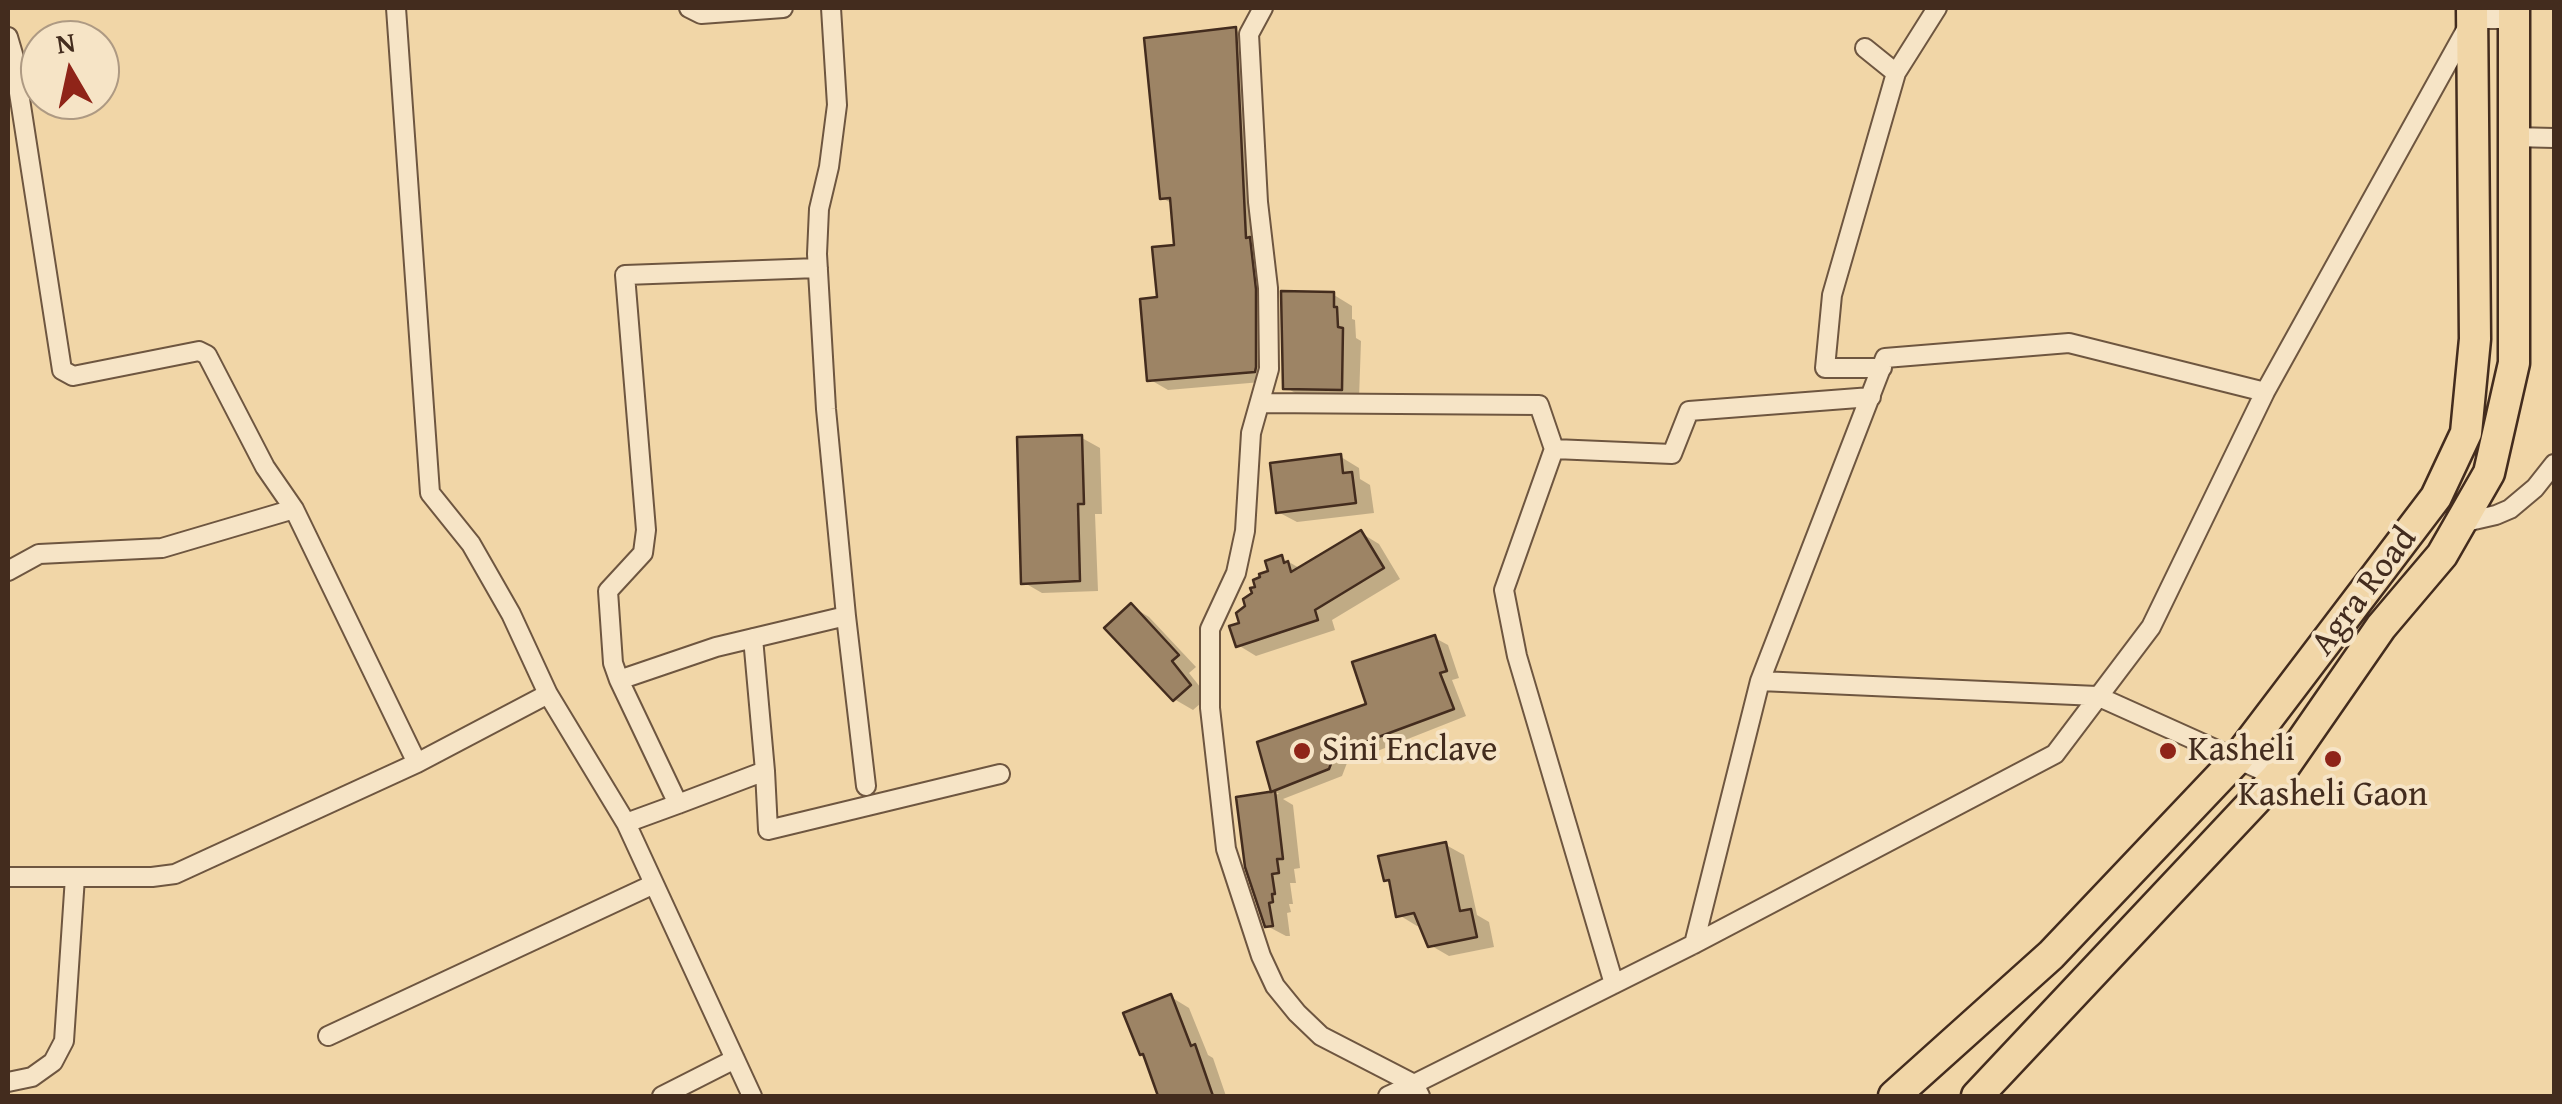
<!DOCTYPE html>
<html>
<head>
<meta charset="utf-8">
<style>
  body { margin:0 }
  #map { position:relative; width:2562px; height:1104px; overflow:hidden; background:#f1d6a7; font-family:"Gentium Book Plus",serif }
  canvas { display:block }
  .frame { position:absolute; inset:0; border:10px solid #432c1e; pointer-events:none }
  .north { position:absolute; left:20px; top:20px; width:100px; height:100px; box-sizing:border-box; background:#f6e4c6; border:2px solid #ae9a83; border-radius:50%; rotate:351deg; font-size:28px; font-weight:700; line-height:40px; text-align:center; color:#432c1e }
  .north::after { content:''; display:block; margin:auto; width:35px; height:45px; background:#8f2418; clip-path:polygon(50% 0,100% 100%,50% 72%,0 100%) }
</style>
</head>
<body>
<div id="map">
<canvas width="2562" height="1104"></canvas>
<div class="frame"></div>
<div class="north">N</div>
</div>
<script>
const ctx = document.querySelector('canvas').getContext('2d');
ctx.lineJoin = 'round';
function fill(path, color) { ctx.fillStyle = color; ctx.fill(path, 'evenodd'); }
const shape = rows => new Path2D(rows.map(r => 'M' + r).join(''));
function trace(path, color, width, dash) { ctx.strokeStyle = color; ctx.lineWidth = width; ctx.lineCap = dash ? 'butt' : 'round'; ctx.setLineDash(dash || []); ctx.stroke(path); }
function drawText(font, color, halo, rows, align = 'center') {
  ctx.font = font + ' "Gentium Book Plus",serif'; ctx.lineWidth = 8; ctx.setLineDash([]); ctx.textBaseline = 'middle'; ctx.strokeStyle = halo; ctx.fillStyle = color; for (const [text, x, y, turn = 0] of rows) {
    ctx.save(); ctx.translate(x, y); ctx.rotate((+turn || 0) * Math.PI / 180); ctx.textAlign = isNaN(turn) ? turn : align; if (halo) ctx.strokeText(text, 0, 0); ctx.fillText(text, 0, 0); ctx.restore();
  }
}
const shadow = shape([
  [1235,30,1253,41,1273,381,1168,390,1149,379,1160,300,1177,247,1173,204,1162,198],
  [1334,295,1352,306,1352,319,1355,320,1356,338,1361,341,1359,399,1304,398,1285,387],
  [1082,438,1100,448,1102,514,1095,514,1098,591,1042,593,1023,582],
  [1341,457,1359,468,1360,479,1370,485,1374,513,1297,522,1278,512],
  [1361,533,1379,544,1400,579,1332,620,1335,630,1256,656,1238,645,1248,607,1282,558,1301,569],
  [1131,606,1149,617,1196,667,1189,673,1208,697,1193,710,1174,699],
  [1435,638,1448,645,1459,678,1452,680,1466,716,1347,763,1342,776,1283,799,1293,805,1300,868,1294,869,1296,883,1290,883,1293,904,1289,904,1291,912,1287,913,1290,936,1286,936,1267,926,1238,799,1279,794,1273,790,1369,706],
  [1446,845,1464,855,1477,915,1489,922,1494,947,1449,956,1430,945,1422,925,1417,926,1399,915,1392,883,1386,880],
  [1171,997,1189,1008,1208,1055,1213,1058,1226,1096,1160,1096,1146,1056]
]);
const building = shape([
  [1236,27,1246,238,1250,237,1256,289,1256,367,1255,372,1147,381,1140,299,1157,297,1152,247,1174,245,1170,198,1160,199,1144,38,1236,27],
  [1281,291,1334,292,1334,307,1337,307,1338,327,1343,328,1342,390,1283,389,1281,291],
  [1082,435,1084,504,1078,504,1080,581,1021,584,1017,437,1082,435],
  [1341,454,1343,473,1352,472,1356,503,1276,513,1270,463,1341,454],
  [1361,530,1384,568,1315,610,1318,620,1236,647,1229,626,1239,623,1236,613,1245,606,1243,599,1252,593,1250,588,1255,587,1253,580,1260,577,1259,574,1268,571,1265,561,1282,555,1284,563,1288,561,1291,572,1361,530],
  [1131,603,1179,655,1172,661,1191,685,1173,701,1104,628,1131,603],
  [1435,635,1447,671,1440,673,1454,709,1373,739,1334,756,1329,769,1271,792,1257,742,1366,704,1352,662,1435,635],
  [1275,791,1283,859,1277,859,1279,873,1272,874,1275,894,1272,894,1273,902,1269,903,1273,926,1265,927,1245,867,1236,797,1275,791],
  [1446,842,1460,911,1471,909,1477,937,1428,947,1414,913,1396,917,1389,880,1384,881,1378,856,1446,842],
  [1171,994,1191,1046,1195,1044,1213,1096,1158,1096,1143,1054,1140,1055,1123,1013,1171,994]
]);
const minor = shape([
  [396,8,430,493,471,544,511,614,548,694,626,823,752,1096],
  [689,8,701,14,783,8],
  [831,8,837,105,829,167,819,209,817,254,826,409,846,616,866,786],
  [1263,8,1249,34,1258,202,1268,288,1269,369,1251,433,1245,531,1236,573,1210,629,1210,708,1226,849,1261,956,1275,986,1297,1013,1321,1036,1414,1084,1694,944,2055,754,2151,627,2265,392,2472,19,2513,19],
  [8,37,13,54,62,370,73,376,199,351,207,355,265,467,294,509,417,763,548,694],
  [1865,48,1896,73],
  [2514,137,2554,138],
  [818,268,625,275,646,530,643,553,608,591,613,663,619,680,716,647,846,616],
  [1882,368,1825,368,1832,295,1896,73,1937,8],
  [1260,403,1539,405,1554,449,1504,590,1517,656,1614,984],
  [1554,449,1672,454,1689,411,1871,397],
  [2461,523,2496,515,2510,509,2535,488,2554,464],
  [8,571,39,554,162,548,294,509],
  [619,680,678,804,626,823],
  [1760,681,2097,696,2277,777],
  [765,771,768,830,1000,774],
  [678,804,765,771,753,638],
  [8,877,152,877,175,874,417,763],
  [1694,944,1760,681,1885,358,2069,343,2265,392],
  [328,1036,654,884],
  [8,1082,32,1077,53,1062,64,1041,75,877],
  [662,1096,735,1059],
  [1388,1096,1414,1084,1420,1096]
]);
const trunk = shape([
  [1894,1096,2051,955,2237,759,2436,497,2466,433,2475,339,2472,8],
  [1977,1096,2277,777,2381,627,2442,555,2489,473,2514,363,2514,8]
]);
const markers = [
  [1302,751,10,"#8f2418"],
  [2168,751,10,"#8f2418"],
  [2333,759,10,"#8f2418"]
];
const streetNames = [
  ["Agra Road",2365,592,-53]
];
const poiNames = [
  ["Sini Enclave",1322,751],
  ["Kasheli",2188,751],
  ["Kasheli Gaon",2333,796,"center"]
];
fill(shadow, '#0003');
fill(building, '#9d8465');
trace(building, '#432c1e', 2.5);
trace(minor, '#6e5640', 22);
trace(trunk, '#432c1e', 35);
trace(minor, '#f6e4c6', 18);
trace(trunk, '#f1d6a7', 30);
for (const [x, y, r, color] of markers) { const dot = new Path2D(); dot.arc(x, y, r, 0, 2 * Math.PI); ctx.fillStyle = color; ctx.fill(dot); trace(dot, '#f6e4c6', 4); }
drawText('35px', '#432c1e', '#f6e4c6', streetNames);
drawText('35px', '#432c1e', '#f6e4c6', poiNames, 'left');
</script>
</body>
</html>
